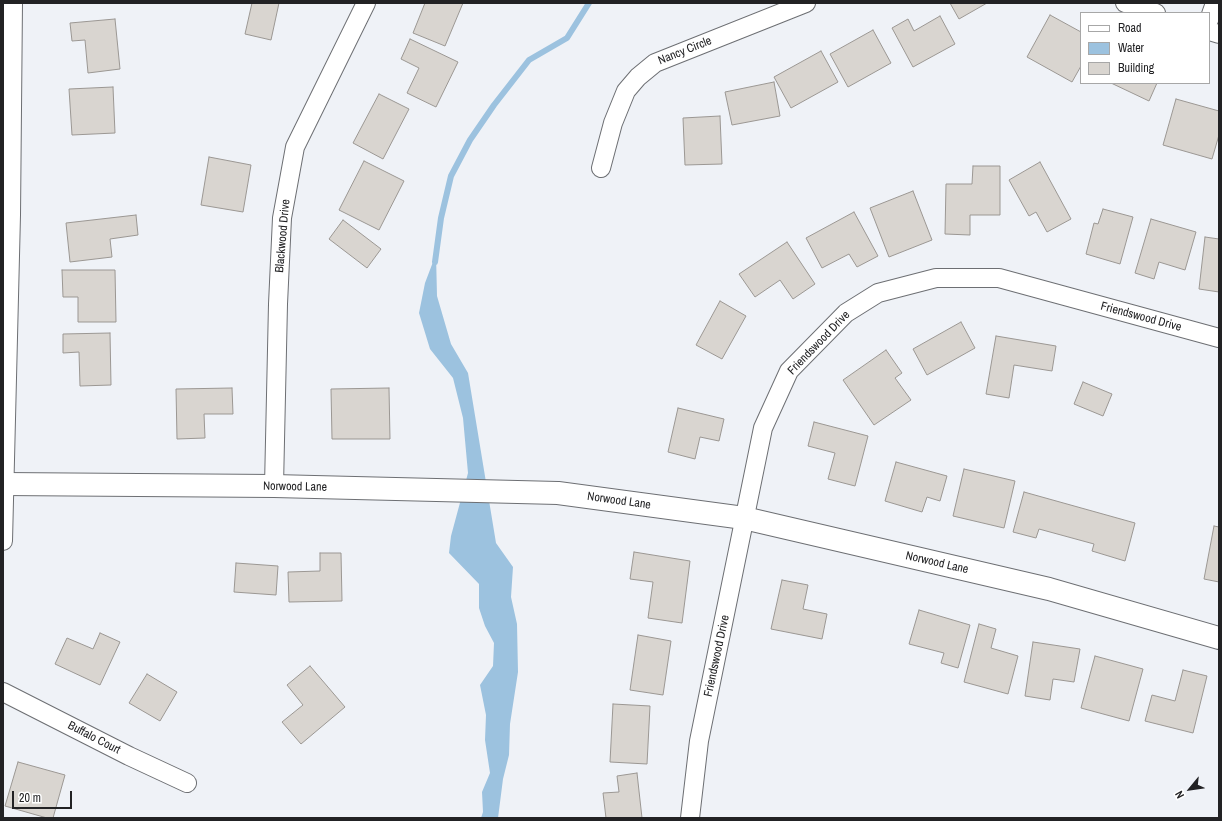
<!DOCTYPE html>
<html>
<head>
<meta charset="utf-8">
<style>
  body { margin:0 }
  #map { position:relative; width:1222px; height:821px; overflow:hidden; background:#eff2f7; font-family:"Archivo Narrow",sans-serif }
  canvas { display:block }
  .frame { position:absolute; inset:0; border:4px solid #222224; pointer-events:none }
  .legend { position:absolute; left:1080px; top:12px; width:130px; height:72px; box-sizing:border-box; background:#fff; border:1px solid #a7a7a7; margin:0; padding:5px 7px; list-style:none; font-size:12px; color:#222224 }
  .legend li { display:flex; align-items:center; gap:8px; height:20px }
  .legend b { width:20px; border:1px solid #a7a7a7 }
  .north { position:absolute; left:1170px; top:769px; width:40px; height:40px; -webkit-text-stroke:3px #fff; paint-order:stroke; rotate:241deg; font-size:11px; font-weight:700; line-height:16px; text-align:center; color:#222224 }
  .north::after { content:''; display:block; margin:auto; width:14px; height:18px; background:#222224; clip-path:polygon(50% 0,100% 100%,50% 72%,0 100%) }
  .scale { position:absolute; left:12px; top:791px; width:60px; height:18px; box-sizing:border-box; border:2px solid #222224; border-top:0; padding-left:5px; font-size:12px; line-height:14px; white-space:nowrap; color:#222224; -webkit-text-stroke:3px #fff; paint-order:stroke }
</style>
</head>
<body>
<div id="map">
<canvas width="1222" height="821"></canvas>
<div class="frame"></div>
<ul class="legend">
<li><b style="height:5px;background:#fff"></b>Road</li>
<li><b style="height:11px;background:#9cc2df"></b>Water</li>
<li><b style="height:11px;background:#d9d5d0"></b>Building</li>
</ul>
<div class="north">N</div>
<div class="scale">20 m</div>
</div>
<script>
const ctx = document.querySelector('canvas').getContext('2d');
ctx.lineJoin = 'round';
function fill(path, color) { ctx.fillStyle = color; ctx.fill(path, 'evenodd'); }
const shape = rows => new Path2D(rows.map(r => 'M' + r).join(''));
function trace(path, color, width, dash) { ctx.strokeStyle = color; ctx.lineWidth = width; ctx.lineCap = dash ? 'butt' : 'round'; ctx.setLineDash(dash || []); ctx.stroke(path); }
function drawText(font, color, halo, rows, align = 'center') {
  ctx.font = font + ' "Archivo Narrow",sans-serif'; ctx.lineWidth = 3; ctx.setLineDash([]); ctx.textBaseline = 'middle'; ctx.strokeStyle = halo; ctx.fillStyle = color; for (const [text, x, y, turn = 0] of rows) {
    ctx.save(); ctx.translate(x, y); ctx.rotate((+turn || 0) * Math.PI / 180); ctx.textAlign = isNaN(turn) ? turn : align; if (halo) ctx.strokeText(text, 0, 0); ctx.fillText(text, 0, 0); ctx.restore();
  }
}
const water = shape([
  [436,254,437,296,451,344,468,373,496,543,513,567,511,597,517,624,518,672,510,724,509,755,503,779,498,818,481,818,483,812,482,792,490,773,485,740,486,715,480,685,493,666,494,643,485,626,479,608,479,584,449,553,451,536,468,473,463,418,453,378,430,349,419,313,425,283]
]);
const stream = shape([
  [435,262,441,218,451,176,470,140,494,105,529,60,567,38,589,3]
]);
const building = shape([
  [252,3,279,3,271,40,245,34,252,3],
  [425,3,463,3,445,46,413,33,425,3],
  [950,3,987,3,959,19,950,3],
  [1050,15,1081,32,1081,66,1072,82,1027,57,1050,15],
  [940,16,955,44,913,67,892,28,908,19,914,31,940,16],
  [115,19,120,69,88,73,85,40,72,41,70,23,115,19],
  [873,30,891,63,848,87,830,54,873,30],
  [410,39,458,62,436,107,407,93,419,68,401,59,410,39],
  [821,51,838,82,791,108,774,77,821,51],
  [774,82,780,116,732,125,725,92,774,82],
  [1111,83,1157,83,1149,101,1111,83],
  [113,87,115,133,72,135,69,89,113,87],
  [379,94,409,109,383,159,353,143,379,94],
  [1176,99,1219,111,1219,135,1212,159,1163,145,1176,99],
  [720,116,722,164,685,165,683,118,720,116],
  [209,157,251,165,243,212,201,205,209,157],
  [364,161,404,181,379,230,339,210,364,161],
  [1040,162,1071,219,1047,232,1036,212,1029,216,1009,180,1040,162],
  [973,166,1000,166,1000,215,970,215,970,235,945,234,946,184,972,184,973,166],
  [913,191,932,240,889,257,870,208,913,191],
  [1103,209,1133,217,1120,264,1086,254,1094,223,1098,224,1103,209],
  [854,212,878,256,857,267,849,254,822,268,806,238,854,212],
  [136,215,138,235,110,239,112,257,70,262,66,223,136,215],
  [1151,219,1196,232,1185,270,1159,262,1154,279,1135,273,1151,219],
  [343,220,381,249,367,268,329,239,343,220],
  [1205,237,1219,239,1219,292,1199,289,1205,237],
  [787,242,815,284,793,299,780,280,755,297,739,274,787,242],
  [62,270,115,270,116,322,78,322,78,297,63,297,62,270],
  [720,301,746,316,722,359,696,345,720,301],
  [961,322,975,348,927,375,913,349,961,322],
  [110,333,111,385,80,386,79,352,63,353,63,334,110,333],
  [996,336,1056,346,1052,371,1014,365,1009,398,986,394,996,336],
  [886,350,902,373,895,378,911,400,874,425,843,380,886,350],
  [1083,382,1112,394,1103,416,1074,404,1083,382],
  [232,388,233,414,204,414,205,438,177,439,176,389,232,388],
  [389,388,390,439,332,439,331,389,389,388],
  [678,408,724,419,719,441,700,437,695,459,668,452,678,408],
  [814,422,868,436,855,486,828,479,835,453,808,446,814,422],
  [896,462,947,476,940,501,927,497,922,512,885,501,896,462],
  [964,469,1015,481,1004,528,953,516,964,469],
  [1024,492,1135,523,1125,561,1092,551,1094,544,1039,529,1036,538,1013,532,1024,492],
  [1214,526,1219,527,1219,582,1204,579,1214,526],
  [634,552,690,561,682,623,648,618,653,582,630,579,634,552],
  [320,553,341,553,342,601,289,602,288,572,320,571,320,553],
  [236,563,278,566,276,595,234,592,236,563],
  [782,580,808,585,803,609,827,614,822,639,771,629,782,580],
  [919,610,970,625,958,668,941,663,944,653,909,644,919,610],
  [979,624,996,629,991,648,1018,656,1008,694,964,682,979,624],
  [100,633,120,642,100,685,55,664,67,638,93,649,100,633],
  [638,635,671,641,663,695,630,690,638,635],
  [1033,642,1080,649,1074,682,1053,679,1050,700,1025,696,1033,642],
  [1095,656,1143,669,1129,721,1081,708,1095,656],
  [310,666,345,707,301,744,282,722,303,705,287,685,310,666],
  [1183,670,1207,676,1193,733,1145,721,1152,695,1175,701,1183,670],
  [147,674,177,692,160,721,129,703,147,674],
  [613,704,650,706,647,764,610,762,613,704],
  [18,762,65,775,53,818,47,818,5,806,18,762],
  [637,773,642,818,606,818,603,793,619,792,617,776,637,773]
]);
const minor = shape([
  [1125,3,1156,13],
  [1209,20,1215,3],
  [1209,31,1219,34],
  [601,168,613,123,626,91,638,77,655,63,806,3],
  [274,486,278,304,282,218,295,147,366,3],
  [3,541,11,215,13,3],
  [3,692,129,756,187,783],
  [690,818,699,741,763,428,789,371,846,313,878,293,936,278,999,278,1219,338]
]);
const tertiary = shape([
  [3,484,274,486,558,493,744,518,1049,589,1219,638]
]);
const streetNames = [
  ["Nancy Circle",685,51,-22],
  ["Blackwood Drive",283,236,-85],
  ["Friendswood Drive",1141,317,15],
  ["Friendswood Drive",819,343,-46],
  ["Norwood Lane",295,487,1],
  ["Norwood Lane",619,501,8],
  ["Norwood Lane",937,563,13],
  ["Friendswood Drive",717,656,-78],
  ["Buffalo Court",94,738,27]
];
fill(water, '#9cc2df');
trace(stream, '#9cc2df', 6);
fill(building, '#d9d5d0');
trace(building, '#9b9793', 1);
trace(minor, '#6d6f73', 20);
trace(tertiary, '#6d6f73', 24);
trace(minor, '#fff', 18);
trace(tertiary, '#fff', 22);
drawText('12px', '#222224', '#fff', streetNames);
</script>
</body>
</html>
